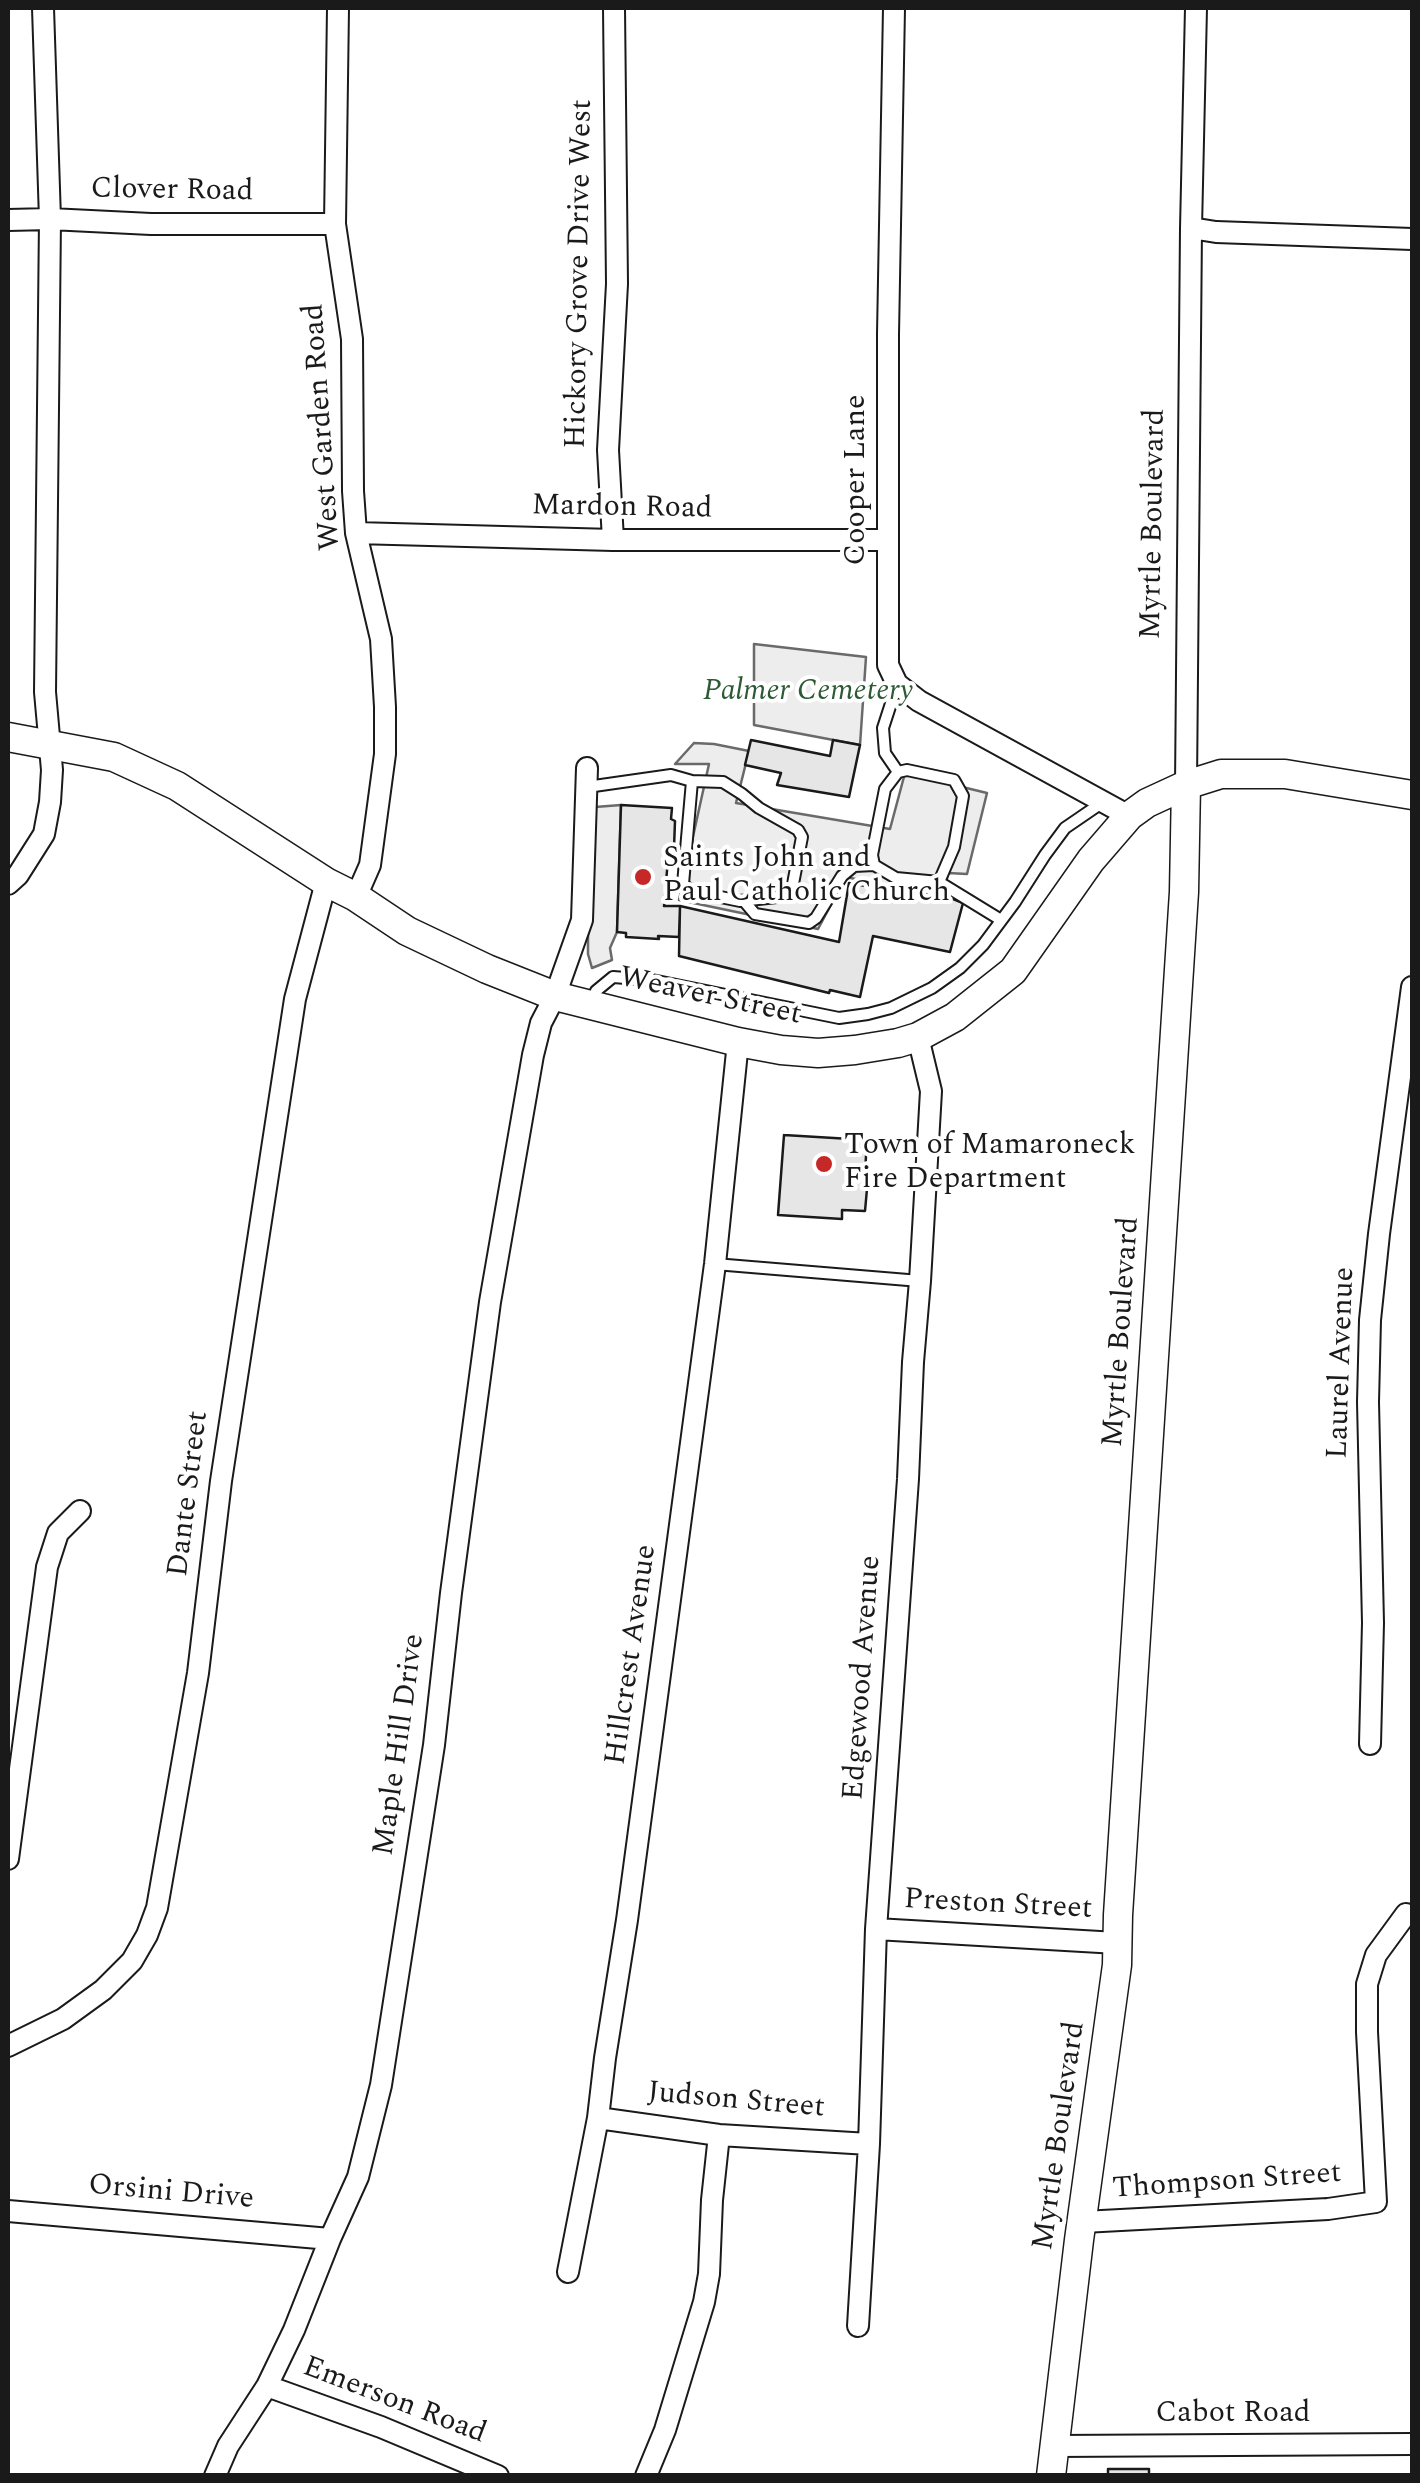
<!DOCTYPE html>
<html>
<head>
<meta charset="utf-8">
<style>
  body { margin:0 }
  #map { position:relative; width:1420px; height:2483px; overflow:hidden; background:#fff; font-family:Spectral,serif }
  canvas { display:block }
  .frame { position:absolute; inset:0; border:10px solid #1a1a1a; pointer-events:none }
</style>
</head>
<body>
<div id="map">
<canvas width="1420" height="2483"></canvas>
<div class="frame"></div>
</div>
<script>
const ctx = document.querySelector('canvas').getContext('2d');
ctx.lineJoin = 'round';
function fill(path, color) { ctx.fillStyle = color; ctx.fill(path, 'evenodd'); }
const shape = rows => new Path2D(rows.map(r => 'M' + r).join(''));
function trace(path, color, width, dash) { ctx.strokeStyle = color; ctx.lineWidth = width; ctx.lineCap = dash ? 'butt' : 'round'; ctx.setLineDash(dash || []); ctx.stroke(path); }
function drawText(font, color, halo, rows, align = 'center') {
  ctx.font = font + ' Spectral,serif'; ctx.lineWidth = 8; ctx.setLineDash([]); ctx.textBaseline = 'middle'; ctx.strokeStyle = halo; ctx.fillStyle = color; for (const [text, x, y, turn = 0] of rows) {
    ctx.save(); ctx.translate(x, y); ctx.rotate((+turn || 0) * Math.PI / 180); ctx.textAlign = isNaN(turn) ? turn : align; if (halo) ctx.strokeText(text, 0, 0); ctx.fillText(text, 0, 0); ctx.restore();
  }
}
const built = shape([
  [754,644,866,657,860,745,754,725,754,644],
  [694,743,714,744,749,751,736,803,890,829,905,773,987,793,967,874,948,873,943,898,846,877,818,929,679,900,709,764,675,764,694,743],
  [621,805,617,932,610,948,612,960,592,968,588,954,588,930,595,807,621,805]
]);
const building = shape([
  [751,740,830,756,833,740,860,745,849,797,777,785,781,773,745,765,751,740],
  [621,805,672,808,671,819,675,821,674,848,669,847,664,906,680,906,679,937,658,936,659,939,626,937,626,933,617,932,621,805],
  [849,883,883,889,884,885,943,898,943,895,963,903,950,952,873,936,860,997,830,990,829,993,679,956,680,906,839,942,849,883],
  [784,1135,867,1140,864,1189,867,1189,865,1211,842,1210,842,1219,778,1215,784,1135],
  [1108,2469,1149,2469,1149,2476,1108,2476,1108,2469]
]);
const lane = shape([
  [897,685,883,728,885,753,898,772],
  [587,787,671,775,692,781,723,782,742,794,759,808,798,830,802,837,792,889,786,896,740,901,691,891,683,884,692,781],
  [939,882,954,847,963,796,954,780,907,770,898,772,885,789,872,855,874,865,896,878,939,882,1001,920],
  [744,901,755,914,809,923,816,918,842,876,854,866,874,865],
  [591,1004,596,991,613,977,652,980,839,1018,868,1014,891,1008,932,988,960,968,983,945,1015,902,1045,855,1065,828,1103,802],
  [715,1264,920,1281]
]);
const street = shape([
  [338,8,335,224,352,339,353,491,356,533,381,639,385,707,385,754,370,865,356,897],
  [894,8,888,334,888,665,897,684,919,701,1129,816],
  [8,220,50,219,151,224,335,224],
  [1191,228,1216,232,1412,239],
  [356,533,613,540,888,540],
  [613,540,608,450,617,284,614,8],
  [1186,785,1191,228,1196,8],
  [8,884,18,875,44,834,50,802,52,770,45,692,50,219,43,8],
  [1370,1744,1373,1623,1368,1402,1370,1320,1379,1234,1412,987],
  [8,1859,47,1567,58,1533,80,1511],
  [876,1929,1117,1943],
  [8,2046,63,2019,103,1990,132,1961,147,1935,157,1908,198,1673,221,1481,295,999,326,882],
  [598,2118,719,2135,869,2144],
  [8,2211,330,2239],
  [1083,2222,1328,2209,1376,2202,1367,2032,1367,1984,1376,1955,1406,1914],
  [568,2272,598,2118,605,2058,627,1920,715,1264,738,1042],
  [858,2326,869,2144,876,1929,908,1479,913,1362,920,1281,931,1091,918,1037],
  [267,2386,381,2427,498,2476],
  [1054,2446,1412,2444],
  [215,2476,228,2446,267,2386,294,2330,330,2239,358,2177,381,2085,434,1745,451,1593,490,1302,533,1055,541,1023,555,996,582,920,587,768],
  [646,2476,665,2430,704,2302,709,2274,712,2200,719,2135]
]);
const secondary = shape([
  [8,737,114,757,177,786,326,882,356,897,407,931,487,969,555,996,738,1042,781,1050,818,1053,855,1050,898,1043,918,1037,955,1017,1013,971,1091,860,1129,816,1147,803,1186,785,1221,774,1285,774,1412,795],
  [1051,2476,1079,2240,1117,1965,1118,1915,1184,892,1186,785]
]);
const markers = [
  [643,877,10,"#c62828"],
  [824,1164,10,"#c62828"]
];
const streetNames = [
  ["Clover Road",172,192,1],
  ["Hickory Grove Drive West",581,274,-89],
  ["West Garden Road",324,427,-94],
  ["Cooper Lane",858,480,-90],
  ["Mardon Road",622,509,1],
  ["Myrtle Boulevard",1155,524,-89],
  ["Weaver Street",710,998,12],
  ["Myrtle Boulevard",1123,1332,-86],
  ["Laurel Avenue",1343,1363,-88],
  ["Dante Street",190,1494,-83],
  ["Hillcrest Avenue",633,1655,-82],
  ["Edgewood Avenue",864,1678,-86],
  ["Maple Hill Drive",401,1745,-82],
  ["Preston Street",998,1906,3],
  ["Judson Street",736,2102,5],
  ["Myrtle Boulevard",1061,2136,-82],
  ["Thompson Street",1227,2183,-4],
  ["Orsini Drive",171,2194,5],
  ["Emerson Road",394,2402,21],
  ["Cabot Road",1233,2415]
];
const parkNames = [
  ["Palmer Cemetery",808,693]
];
const poiNames = [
  ["Saints John and",663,860],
  ["Paul Catholic Church",663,894],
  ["Town of Mamaroneck",844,1147],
  ["Fire Department",844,1181]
];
fill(built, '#ededed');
trace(built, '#6a6a6a', 2.5);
fill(building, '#e6e6e6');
trace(building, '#1a1a1a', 2.5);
trace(lane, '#1a1a1a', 14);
trace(street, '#1a1a1a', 24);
trace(secondary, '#1a1a1a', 31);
trace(lane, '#fff', 10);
trace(street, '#fff', 20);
trace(secondary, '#fff', 28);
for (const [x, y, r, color] of markers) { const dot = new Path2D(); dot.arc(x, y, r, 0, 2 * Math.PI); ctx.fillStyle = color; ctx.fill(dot); trace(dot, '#fff', 4); }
drawText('30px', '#1a1a1a', '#fff', streetNames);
drawText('italic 30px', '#2b5a34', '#fff', parkNames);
drawText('30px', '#1a1a1a', '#fff', poiNames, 'left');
</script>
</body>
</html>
